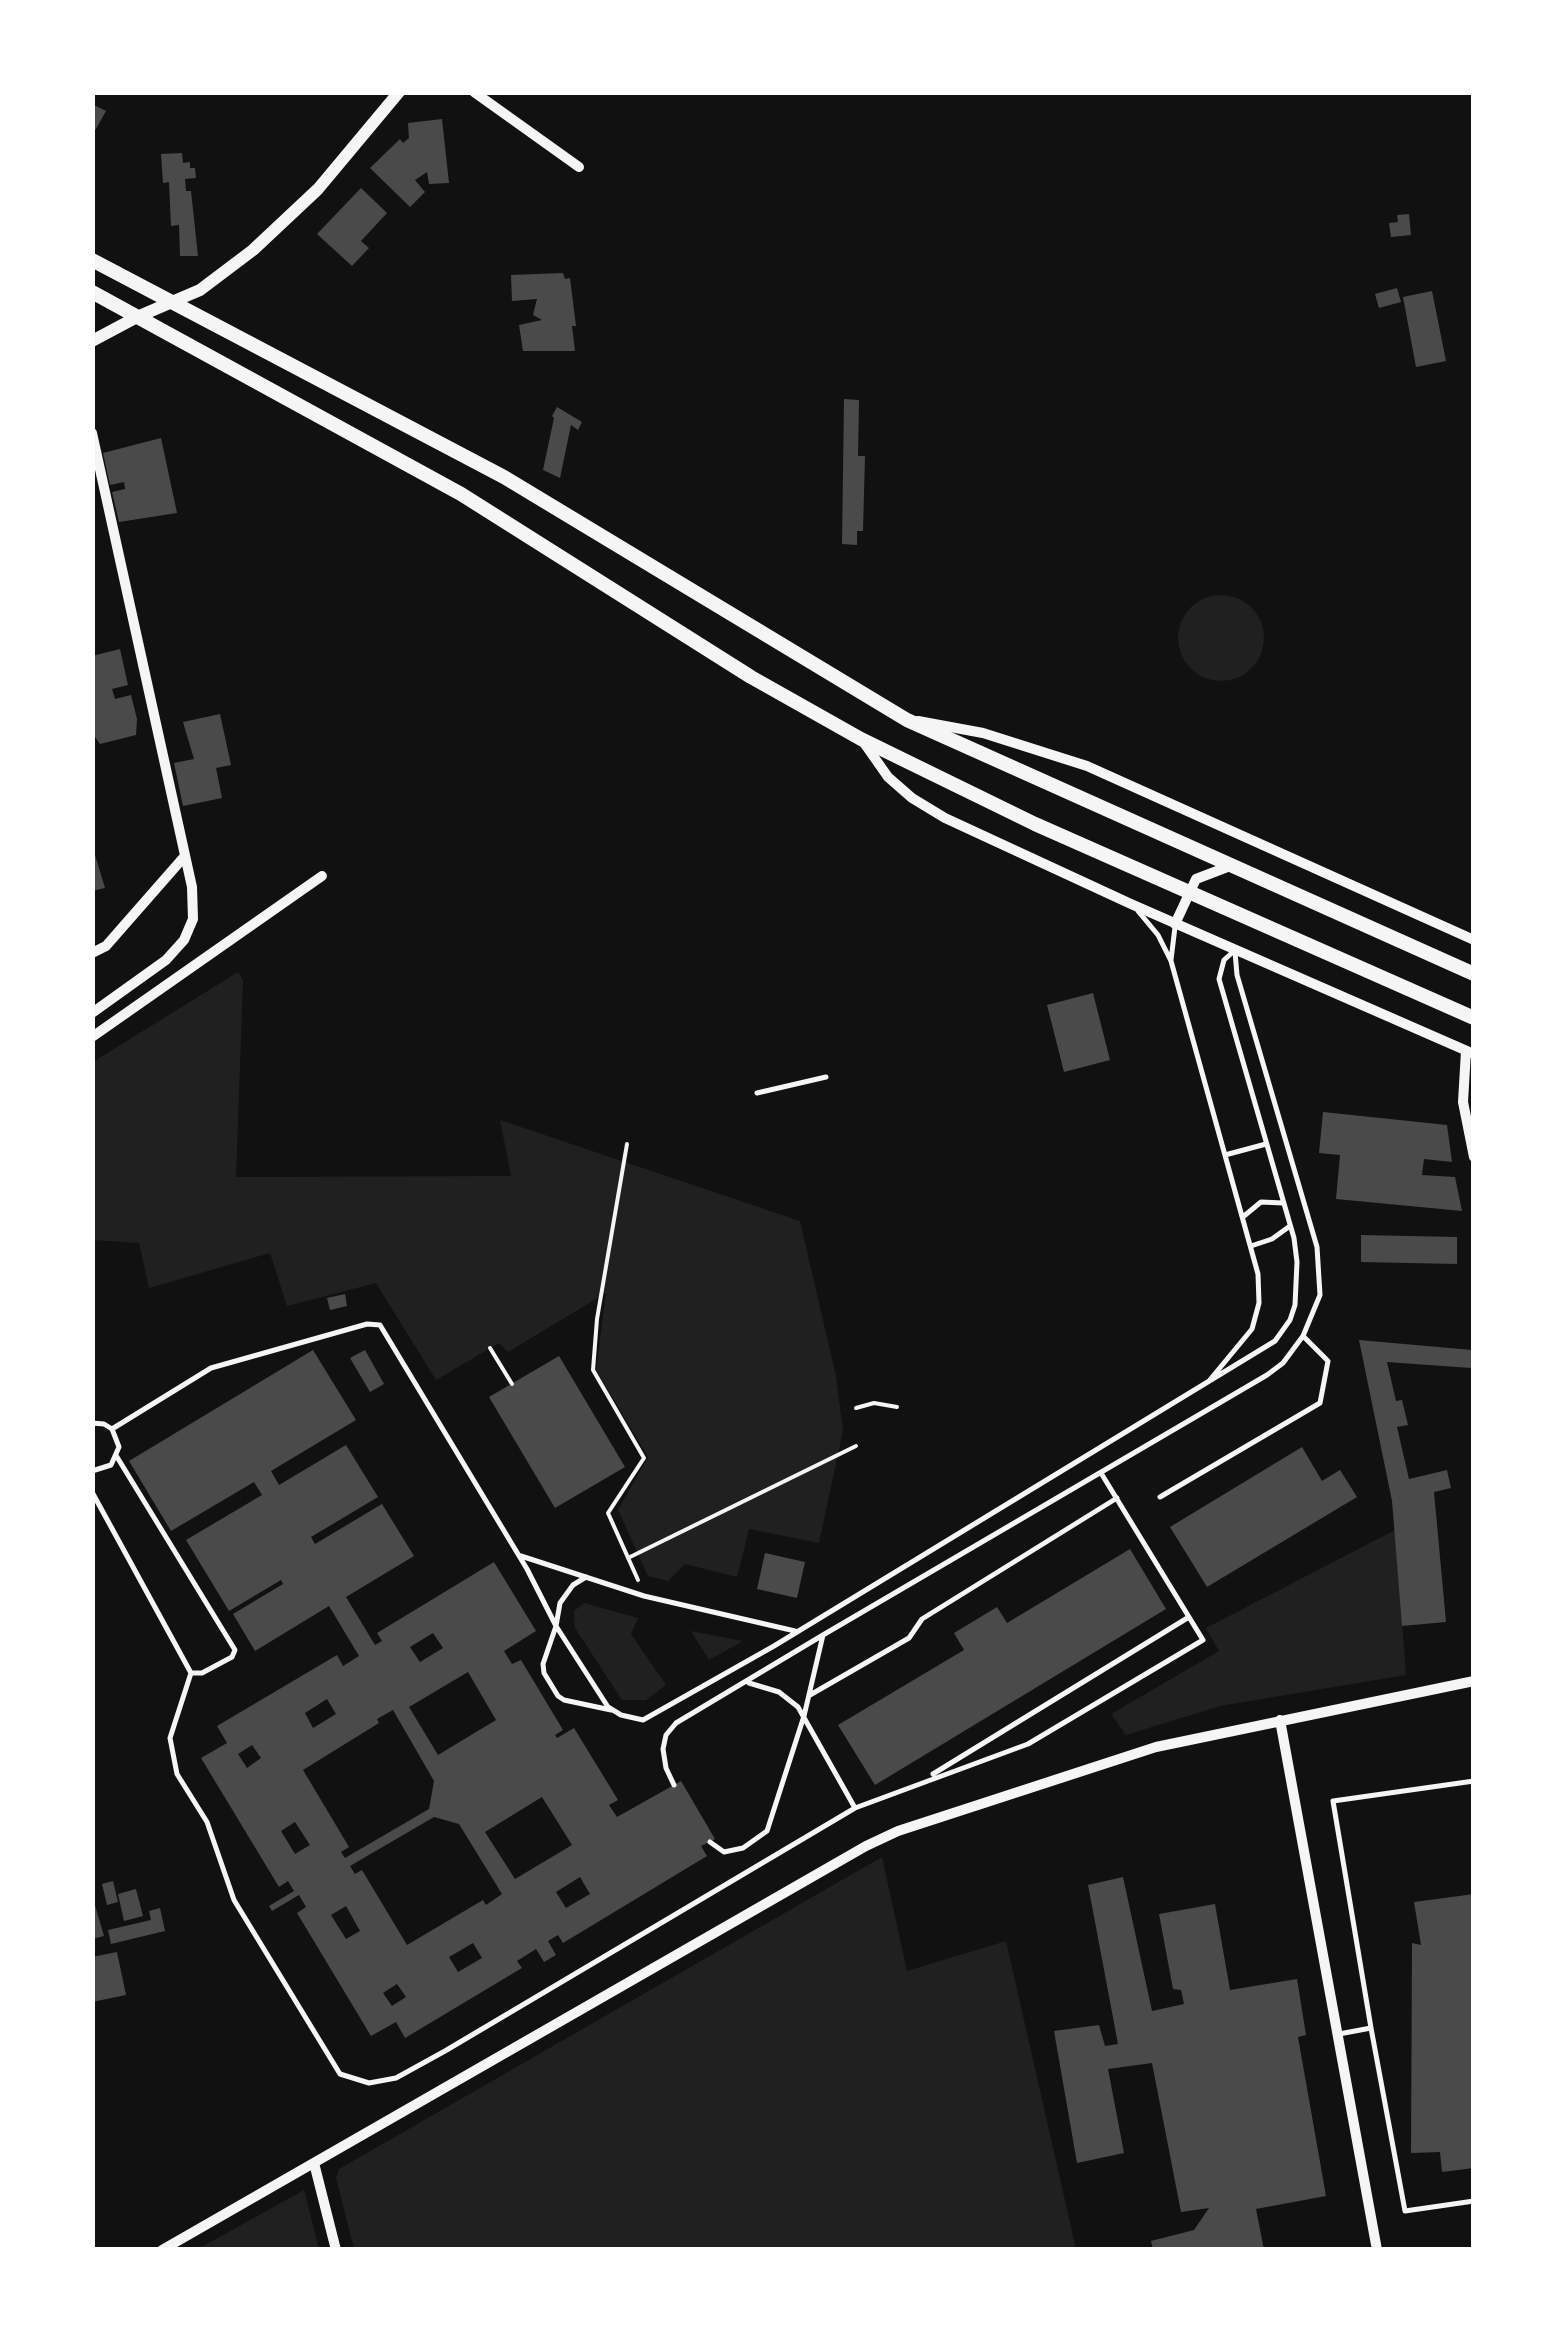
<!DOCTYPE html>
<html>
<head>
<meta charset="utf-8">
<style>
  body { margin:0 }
  #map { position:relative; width:1566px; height:2342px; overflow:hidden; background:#111; font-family:"Fira Sans Condensed",sans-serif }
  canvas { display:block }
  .frame { position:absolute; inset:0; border:95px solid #fff; pointer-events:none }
</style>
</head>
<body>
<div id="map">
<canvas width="1566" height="2342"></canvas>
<div class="frame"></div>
</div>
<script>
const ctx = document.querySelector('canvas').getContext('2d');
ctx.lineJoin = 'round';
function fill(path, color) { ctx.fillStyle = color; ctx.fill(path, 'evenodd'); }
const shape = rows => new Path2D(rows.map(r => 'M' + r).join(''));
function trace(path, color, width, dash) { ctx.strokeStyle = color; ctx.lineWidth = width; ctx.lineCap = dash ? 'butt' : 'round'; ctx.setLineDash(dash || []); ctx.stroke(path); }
const green = shape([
  '1178 638a43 43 0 1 1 86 0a43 43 0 1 1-86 0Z',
  [238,972,243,981,236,1177,511,1176,500,1120,800,1221,836,1376,843,1431,819,1543,749,1529,737,1577,685,1564,668,1581,648,1576,618,1510,648,1457,596,1370,606,1293,508,1352,499,1343,436,1380,376,1283,287,1306,270,1253,149,1288,139,1243,93,1240,93,1062],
  [1395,1530,1406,1675,1220,1706,1126,1735,1111,1714,1219,1651,1206,1628],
  [584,1603,638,1618,631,1634,666,1685,646,1700,622,1700,575,1628,574,1611],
  [691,1631,743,1641,709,1660],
  [882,1857,907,1971,1006,1941,1076,2249,354,2249,336,2178,339,2169],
  [304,2190,319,2249,198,2249]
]);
const building = shape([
  [92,104,106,111,92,136],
  [442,119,449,183,429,184,427,172,415,180,425,192,410,207,370,168,400,139,403,143,409,138,408,123],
  [182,153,183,163,190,162,190,168,195,168,196,178,185,179,186,191,191,191,198,256,180,256,179,225,171,226,169,182,163,183,161,154],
  [361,188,387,213,361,241,369,248,352,266,317,234],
  [1409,214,1411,235,1391,237,1389,223,1398,222,1397,215],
  [563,273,565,279,570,278,576,326,572,326,575,351,523,351,519,325,542,320,533,315,537,299,512,301,511,275],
  [1397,288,1401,302,1379,308,1375,294],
  [1432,291,1446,361,1416,367,1403,297],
  [844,399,859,400,858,456,865,456,863,531,857,531,857,545,842,544],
  [557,407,582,422,578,430,571,425,560,478,543,470,554,418,552,416],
  [161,438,177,513,119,522,112,492,125,489,124,482,110,485,103,453],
  [120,649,128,685,112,689,115,699,131,695,137,719,136,735,100,744,92,733,92,656],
  [220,714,231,765,216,768,222,798,183,806,174,763,194,759,183,722],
  [92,845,105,888,92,891],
  [1093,993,1110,1060,1064,1072,1047,1005],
  [1323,1112,1447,1125,1452,1162,1424,1159,1422,1175,1455,1177,1462,1211,1336,1199,1340,1155,1319,1153],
  [1361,1235,1457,1237,1457,1264,1361,1262],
  [345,1294,347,1306,330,1310,327,1298],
  [1359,1340,1472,1350,1471,1368,1387,1362,1396,1401,1402,1400,1408,1425,1397,1427,1409,1479,1447,1470,1451,1488,1434,1492,1446,1622,1402,1626,1392,1501],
  [313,1350,356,1420,271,1471,279,1485,346,1445,378,1497,311,1537,315,1544,382,1504,414,1556,346,1597,375,1645,382,1641,377,1633,494,1562,536,1631,504,1651,512,1664,521,1660,563,1730,555,1735,557,1738,574,1728,618,1800,609,1805,617,1817,681,1781,715,1839,701,1846,707,1856,563,1943,558,1935,548,1941,556,1955,544,1962,536,1949,517,1961,522,1968,405,2038,396,2022,371,2036,297,1913,306,1907,299,1895,272,1911,269,1906,294,1891,288,1881,279,1887,201,1758,227,1743,217,1726,337,1655,343,1666,359,1656,329,1606,255,1651,233,1614,283,1584,281,1580,229,1611,186,1540,262,1495,254,1482,171,1531,129,1461],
  [433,1633,443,1648,420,1662,410,1647],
  [468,1672,496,1720,438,1755,409,1707],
  [327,1699,336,1714,313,1728,305,1713],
  [393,1710,434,1781,429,1809,345,1858,341,1852,349,1847,303,1770,379,1723,377,1719],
  [252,1745,261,1758,247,1768,238,1754],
  [542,1797,572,1845,515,1879,485,1832],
  [434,1817,459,1824,502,1894,486,1905,483,1900,407,1945,362,1870,355,1874,350,1866],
  [295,1822,310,1845,295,1854,281,1831],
  [580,1877,590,1894,566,1908,556,1892],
  [346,1906,360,1931,346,1939,331,1915],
  [473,1943,482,1958,458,1972,449,1957],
  [397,1984,406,1997,392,2006,383,1993],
  [365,1350,384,1384,370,1392,350,1358],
  [559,1356,625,1467,555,1508,489,1397],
  [1302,1447,1322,1481,1340,1470,1357,1497,1207,1587,1170,1527],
  [1130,1549,1166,1609,875,1785,838,1725,964,1650,954,1633,997,1607,1007,1623],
  [765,1553,805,1562,797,1598,757,1589],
  [1123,1877,1152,2011,1184,2004,1181,1990,1173,1989,1159,1914,1215,1904,1230,1990,1297,1979,1306,2035,1298,2037,1326,2196,1256,2209,1264,2250,1153,2250,1151,2241,1194,2230,1209,2208,1181,2212,1152,2063,1108,2069,1124,2153,1077,2163,1054,2031,1099,2025,1105,2046,1118,2044,1088,1885],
  [113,1881,118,1902,107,1905,102,1884],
  [136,1889,143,1916,124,1921,118,1894],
  [1474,1894,1474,2168,1442,2172,1440,2152,1411,2153,1412,1943,1421,1945,1414,1902],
  [92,1895,104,1936,92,1939],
  [160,1908,165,1931,111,1944,108,1930,151,1920,149,1911],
  [117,1952,126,1995,92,2002,92,1957]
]);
const path = shape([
  [627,1144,597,1319,593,1370,644,1458,608,1513,638,1580],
  [490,1348,512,1384],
  [856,1408,874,1403,897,1407],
  [628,1558,856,1446]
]);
const service = shape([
  [1138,911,1158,935,1171,961,1258,1274,1259,1303,1252,1329,1209,1381],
  [1171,960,1175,927],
  [757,1093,826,1077],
  [1225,1155,1266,1144],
  [1244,1216,1261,1202,1283,1203],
  [1251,1246,1272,1239,1290,1226],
  [92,1423,104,1424,112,1429,119,1447,111,1465,92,1471],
  [112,1429,211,1368,367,1324,380,1325,527,1569,556,1626,608,1707,621,1715,643,1720,774,1646,1275,1341,1290,1320,1295,1305,1297,1262,1294,1238,1219,979,1224,960,1234,951],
  [117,1457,235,1650,232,1657,202,1673,191,1673],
  [92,1492,191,1673,170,1738,177,1774,207,1822,234,1900,340,2074,369,2083,396,2078,445,2051,855,1808,1028,1744,1203,1640,1101,1473],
  [1160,1497,1320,1403,1328,1361,1303,1336],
  [521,1556,644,1596,795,1631],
  [586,1577,573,1585,560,1603,556,1626,543,1664,544,1673,558,1696,564,1700,611,1710],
  [823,1635,1267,1375,1283,1363,1303,1336,1320,1295,1317,1247,1237,975,1235,952],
  [749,1683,779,1692,798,1707,855,1808],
  [810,1695,909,1638,922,1619,1117,1498],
  [933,1774,1189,1617],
  [674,1785,666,1768,663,1749,666,1735,676,1723,823,1635,804,1716,767,1831,743,1848,724,1852,710,1842],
  [1371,2028,1405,2211,1474,2201],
  [1339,2034,1371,2028,1333,1801,1474,1781]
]);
const minor = shape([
  [474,92,579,167],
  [92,433,192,887,193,919,184,940,166,960,92,1013],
  [918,721,983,733,1087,766,1474,940],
  [862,740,888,777,912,798,945,818,1131,904,1474,1054],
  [1175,924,1196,879,1230,866],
  [92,953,106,946,184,857],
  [92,1037,322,876],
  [1466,1051,1463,1102,1474,1157],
  [1280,1720,1377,2250],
  [314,2163,336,2250],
  [162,2250,866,1846,898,1831,1156,1747,1474,1681]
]);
const tertiary = shape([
  [92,341,137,317,200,290,253,250,318,189,399,92]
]);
const secondary = shape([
  [92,260,504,477,907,720,1474,974],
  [92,292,461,494,751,677,861,739,1035,824,1474,1018]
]);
fill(green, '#202020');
fill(building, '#4a4a4a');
trace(path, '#f5f5f5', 4);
trace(service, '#f5f5f5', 5);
trace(minor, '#f5f5f5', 10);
trace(tertiary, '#f5f5f5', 12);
trace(secondary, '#f5f5f5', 14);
</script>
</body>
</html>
